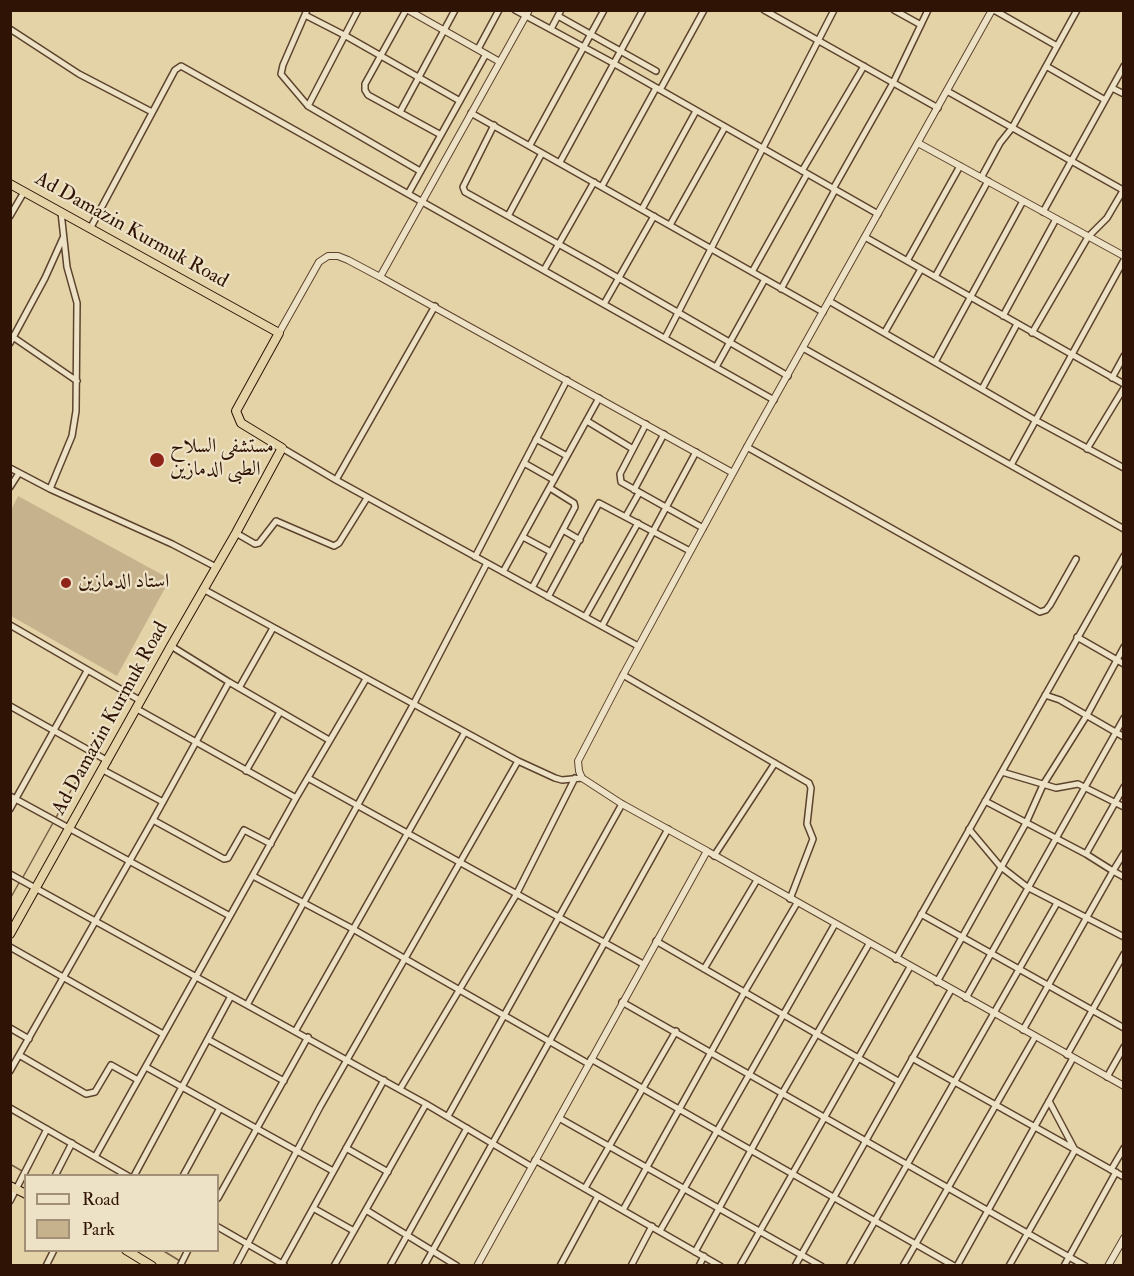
<!DOCTYPE html>
<html>
<head>
<meta charset="utf-8">
<style>
  body { margin:0 }
  #map { position:relative; width:1134px; height:1276px; overflow:hidden; background:#e5d3a8; font-family:"IM FELL Double Pica",serif }
  canvas { display:block }
  .frame { position:absolute; inset:0; border:12px solid #2f1304; pointer-events:none }
  .legend { position:absolute; left:24px; top:1174px; width:195px; height:78px; box-sizing:border-box; background:#eee2c6; border:2px solid #a28f78; margin:0; padding:8px 10px; list-style:none; font-size:18px; color:#2f1304 }
  .legend li { display:flex; align-items:center; gap:12px; height:30px }
  .legend b { width:30px; border:2px solid #a28f78 }
</style>
</head>
<body>
<div id="map">
<canvas width="1134" height="1276"></canvas>
<div class="frame"></div>
<ul class="legend">
<li><b style="height:8px;background:#eee2c6"></b>Road</li>
<li><b style="height:16px;background:#c6b28c"></b>Park</li>
</ul>
</div>
<script>
const ctx = document.querySelector('canvas').getContext('2d');
ctx.lineJoin = 'round';
function fill(path, color) { ctx.fillStyle = color; ctx.fill(path, 'evenodd'); }
const shape = rows => new Path2D(rows.map(r => 'M' + r).join(''));
function trace(path, color, width, dash) { ctx.strokeStyle = color; ctx.lineWidth = width; ctx.lineCap = dash ? 'butt' : 'round'; ctx.setLineDash(dash || []); ctx.stroke(path); }
function drawText(font, color, halo, rows, align = 'center') {
  ctx.font = font + ' "IM FELL Double Pica",Amiri,serif'; ctx.lineWidth = 4.5; ctx.setLineDash([]); ctx.textBaseline = 'middle'; ctx.strokeStyle = halo; ctx.fillStyle = color; for (const [text, x, y, turn = 0] of rows) {
    ctx.save(); ctx.translate(x, y); ctx.rotate((+turn || 0) * Math.PI / 180); ctx.textAlign = isNaN(turn) ? turn : align; if (halo) ctx.strokeText(text, 0, 0); ctx.fillText(text, 0, 0); ctx.restore();
  }
}
const green = shape([
  [18,496,170,579,117,676,11,616,11,510]
]);
const stream = shape([
  [23,877,85,765],
  [10,899,20,881],
  [10,1164,22,1171],
  [162,1250,180,1261]
]);
const minor = shape([
  [307,10,283,65,281,74,286,80,308,106,420,171],
  [406,10,365,84,365,90,368,95,441,135],
  [515,10,613,63,878,214],
  [764,10,938,108],
  [894,10,921,25],
  [994,10,1057,46],
  [305,15,346,36,460,101],
  [558,16,656,71],
  [10,29,79,74,152,112],
  [551,29,561,10],
  [478,49,499,10],
  [1046,66,1105,100],
  [1112,88,1124,94],
  [660,90,704,10],
  [947,91,1123,190],
  [308,106,358,10],
  [400,112,455,10],
  [471,113,823,312],
  [494,125,463,187,465,192,596,265,788,376],
  [530,145,604,10],
  [560,162,643,10],
  [802,171,864,66],
  [981,178,1000,143,1012,128,1077,10],
  [602,186,656,88],
  [833,189,893,83,928,10],
  [408,194,486,54],
  [642,209,696,111],
  [1043,212,1124,66],
  [10,216,24,192],
  [508,216,542,153],
  [670,225,725,127],
  [91,227,175,70,181,66,774,400],
  [865,237,1124,384],
  [907,261,960,166],
  [544,270,594,182],
  [752,272,807,174],
  [935,277,988,181],
  [781,289,835,190],
  [829,301,1035,420,1124,468],
  [604,304,654,216],
  [1003,316,1056,219],
  [885,332,921,269],
  [1032,333,1088,237,1107,218,1124,189],
  [10,335,77,381],
  [665,338,834,10],
  [10,343,45,278,63,238],
  [803,348,1124,529],
  [935,362,1023,201],
  [716,367,765,279],
  [1112,378,1124,356],
  [982,389,1017,324],
  [587,421,633,449],
  [646,424,620,474,621,482,703,528],
  [536,439,567,456],
  [747,447,1040,612,1046,610,1050,605,1076,559],
  [282,448,336,480,638,646],
  [1087,449,1124,388],
  [524,463,554,480],
  [1011,465,1124,260],
  [10,468,50,489,172,544,216,567],
  [336,480,435,306],
  [10,487,19,473],
  [50,489,72,436,76,411,77,303,67,267,61,212],
  [634,490,664,434],
  [626,516,639,493],
  [563,530,580,540],
  [236,533,255,544,259,543,276,521,334,546,339,543,367,498],
  [523,537,551,552],
  [475,557,567,380],
  [503,572,599,398],
  [532,588,575,507,574,503,550,488],
  [203,589,518,761,555,778,562,780,582,778],
  [548,597,599,503,690,551],
  [585,617,638,523],
  [10,625,141,701],
  [602,626,696,452],
  [1077,637,1124,664],
  [171,646,229,682,329,740],
  [623,675,809,783,811,788,807,824,813,839,790,899],
  [239,688,273,628],
  [1045,695,1060,700,1124,737],
  [10,706,108,761],
  [137,709,296,798],
  [103,770,163,802],
  [246,771,280,712],
  [1002,772,1056,788,1078,784,1124,807],
  [308,778,643,964],
  [10,796,230,916],
  [985,801,1086,854,1113,871,1124,853],
  [10,809,87,671],
  [153,820,224,859,228,858,244,830,271,844],
  [969,829,1000,866,1027,887,1124,937],
  [1086,854,1124,787],
  [714,856,775,763],
  [10,874,426,1104,532,1167],
  [253,876,353,929,589,1064],
  [921,914,1124,1028],
  [656,941,898,1081],
  [10,947,163,1034],
  [896,959,1124,556],
  [704,969,757,880],
  [937,982,1026,823,1043,785,1087,715,1124,647],
  [966,998,1124,718],
  [622,1002,1085,1266],
  [247,1005,413,705,487,563],
  [10,1028,29,1039],
  [296,1030,465,732],
  [1023,1030,1113,871,1124,877],
  [209,1040,284,1081],
  [19,1055,86,1094,95,1092,111,1065,138,1080],
  [1067,1055,1124,954],
  [912,1058,1124,1177],
  [591,1059,954,1266],
  [146,1067,333,1171],
  [10,1071,153,820,229,682],
  [1107,1077,1124,1047],
  [400,1089,516,895,575,778],
  [10,1108,128,1176],
  [448,1116,622,804],
  [559,1118,821,1266],
  [346,1148,388,1172],
  [95,1157,296,798,366,679],
  [535,1160,720,1266],
  [1111,1170,1124,1148],
  [55,1176,72,1143],
  [134,1176,231,996],
  [183,1176,220,1108],
  [585,1188,676,1031],
  [218,1198,308,1037],
  [10,1201,47,1129],
  [313,1208,354,1231],
  [366,1210,457,1266],
  [623,1210,744,993,797,903],
  [218,1227,284,1265],
  [660,1231,835,924],
  [695,1252,783,1092,869,944],
  [46,1266,54,1250],
  [180,1266,188,1250],
  [236,1266,320,1107,518,761],
  [281,1266,384,1080],
  [334,1266,426,1104],
  [390,1266,467,1128],
  [424,1266,668,829],
  [560,1266,598,1196],
  [631,1266,652,1226],
  [699,1266,704,1256],
  [740,1266,910,967],
  [795,1266,951,990],
  [849,1266,1057,903],
  [903,1266,1035,1037],
  [957,1266,1073,1058],
  [1009,1266,1075,1150,1049,1101],
  [1064,1266,1116,1172]
]);
const tertiary = shape([
  [408,10,500,62],
  [918,143,1124,256],
  [380,277,733,473],
  [279,333,319,262,328,256,338,256,348,260,380,277,529,10],
  [707,851,622,804,582,778,579,771,578,761,623,675,747,447,992,10],
  [477,1266,707,851,1124,1086],
  [1108,1266,1124,1238]
]);
const trunk = shape([
  [10,184,279,333,236,411,241,423,282,448,236,533,171,646,10,934],
  [10,1186,26,1194],
  [126,1250,152,1266]
]);
const markers = [
  [157,460,8,"#8f2418"],
  [66,583,6,"#8f2418"]
];
const streetNames = [
  ["Ad Damazin Kurmuk Road",131,231,29],
  ["Ad Damazin Kurmuk Road",111,719,-61]
];
const poiNames = [
  ["مستشفى السلاح",170,448],
  ["الطبى الدمازين",170,471],
  ["استاد الدمازين",78,583]
];
fill(green, '#c6b28c');
trace(stream, '#775f45', 1.5);
trace(minor, '#5c432d', 8);
trace(tertiary, '#5c432d', 8);
trace(trunk, '#2f1304', 10);
trace(minor, '#eee2c6', 5);
trace(tertiary, '#eee2c6', 6);
trace(trunk, '#e5d3a8', 8);
for (const [x, y, r, color] of markers) { const dot = new Path2D(); dot.arc(x, y, r, 0, 2 * Math.PI); ctx.fillStyle = color; ctx.fill(dot); trace(dot, '#eee2c6', 2); }
drawText('20px', '#2f1304', '#eee2c6', streetNames);
drawText('20px', '#2f1304', '#eee2c6', poiNames, 'left');
</script>
</body>
</html>
